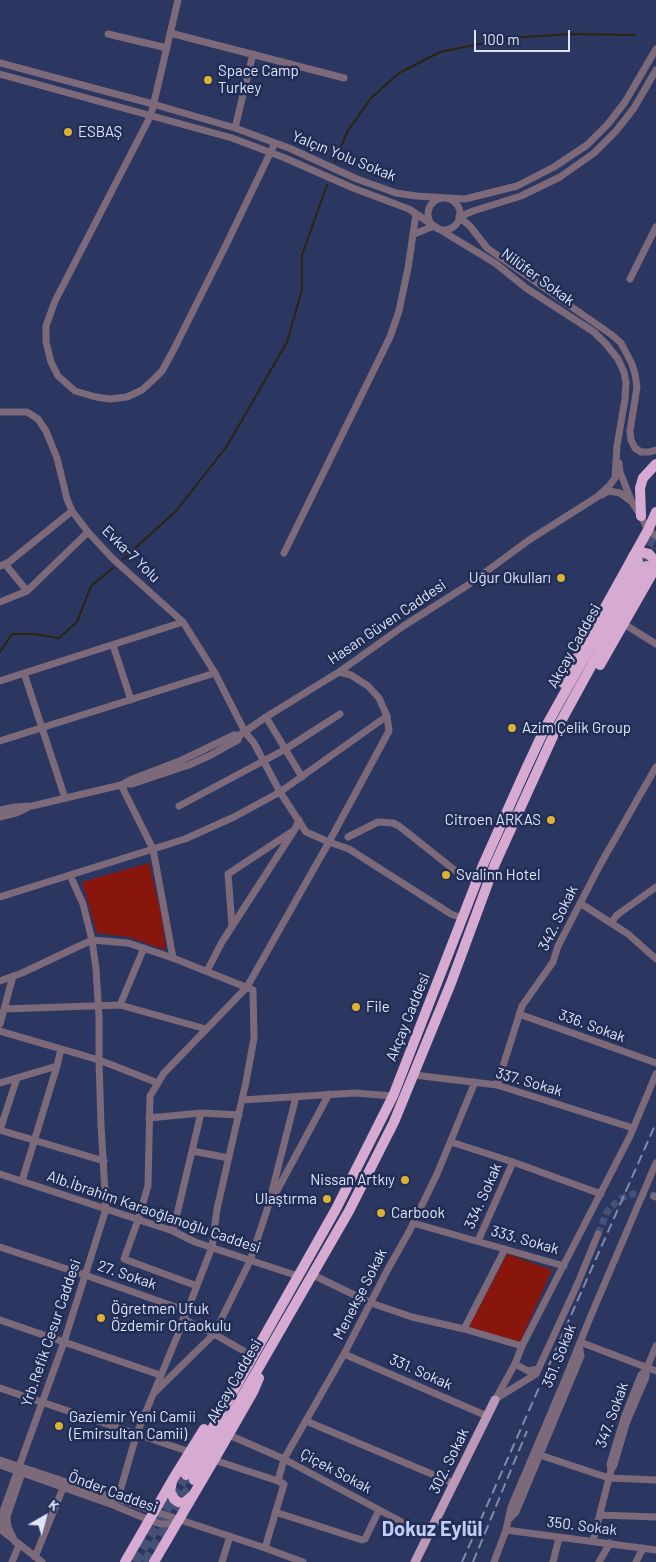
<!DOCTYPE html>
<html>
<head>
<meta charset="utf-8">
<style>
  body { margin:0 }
  #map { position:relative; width:656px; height:1562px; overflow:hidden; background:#2b3760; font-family:Barlow,sans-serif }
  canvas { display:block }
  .north { position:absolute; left:20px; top:1492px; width:50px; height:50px; -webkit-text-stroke:4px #212d54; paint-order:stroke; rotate:38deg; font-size:14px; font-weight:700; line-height:20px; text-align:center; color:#dee5fa }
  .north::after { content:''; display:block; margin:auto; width:18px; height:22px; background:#dee5fa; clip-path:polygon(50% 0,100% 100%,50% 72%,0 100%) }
  .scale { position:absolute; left:474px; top:30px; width:96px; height:22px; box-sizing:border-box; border:2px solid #dee5fa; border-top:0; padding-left:6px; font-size:15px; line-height:18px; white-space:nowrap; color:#dee5fa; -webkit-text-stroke:4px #212d54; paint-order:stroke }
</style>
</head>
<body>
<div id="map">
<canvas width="656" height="1562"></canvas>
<div class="north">K</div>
<div class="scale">100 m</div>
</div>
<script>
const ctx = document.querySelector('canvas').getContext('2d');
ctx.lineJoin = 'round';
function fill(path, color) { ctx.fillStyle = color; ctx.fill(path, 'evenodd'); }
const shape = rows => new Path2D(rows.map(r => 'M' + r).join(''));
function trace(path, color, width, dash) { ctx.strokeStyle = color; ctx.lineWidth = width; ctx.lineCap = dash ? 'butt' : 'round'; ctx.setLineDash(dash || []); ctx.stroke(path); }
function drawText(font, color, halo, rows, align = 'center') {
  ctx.font = font + ' Barlow,sans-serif'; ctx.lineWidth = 5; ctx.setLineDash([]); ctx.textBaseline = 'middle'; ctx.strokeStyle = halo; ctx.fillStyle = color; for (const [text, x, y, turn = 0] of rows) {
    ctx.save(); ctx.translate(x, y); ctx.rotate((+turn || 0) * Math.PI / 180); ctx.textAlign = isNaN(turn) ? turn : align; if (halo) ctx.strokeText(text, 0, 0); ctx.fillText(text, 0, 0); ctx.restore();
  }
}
const green = shape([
  [149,863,161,914,166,950,128,937,97,933,82,882],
  [507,1254,552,1270,520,1342,469,1327]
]);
const stream = shape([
  [335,162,347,132,371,98,399,73,440,52,509,38,571,34,635,35],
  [122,560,176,511,227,446,287,342,302,290,302,255,327,185],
  [0,652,12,634,34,634,59,638,77,622,91,586,113,568]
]);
const minorTunnel = shape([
  [598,1234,607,1212,617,1201,626,1196,637,1193,654,1196]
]);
const highwayTunnel = shape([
  [640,558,656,531],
  [648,563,656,549],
  [135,1562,186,1475],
  [145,1562,194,1480]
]);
const minor = shape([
  [178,0,151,115,55,301,46,326,46,342,51,362,58,376,75,391,96,397,110,399,127,397,142,390,153,380,162,371,174,349,226,245,275,143],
  [170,33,344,78],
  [108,34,167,48],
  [0,63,153,104,235,128,289,148,357,179,396,193,416,196,465,199,517,186,554,167,587,145,608,124,625,102,656,49],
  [0,74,232,138,285,158,353,188,409,209,434,226,495,263,526,288,594,332,606,344,618,359,624,372,626,383,625,399,617,446,615,478,609,486,597,497,529,540,468,585,405,625,339,672,266,717,240,735,234,735,182,760,130,780,121,785,32,806,14,807,0,810],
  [235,128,253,54],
  '428 214a16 16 0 1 1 32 0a16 16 0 1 1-32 0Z',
  [459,217,470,226,487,248,612,335,621,343,632,364,635,374,637,387,630,431,631,440,635,448,641,452,649,452,656,450],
  [459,217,473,211,521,196,560,177,594,153,616,131,634,108,656,70],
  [414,234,434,226],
  [630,279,656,227],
  [0,412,27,412,38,419,46,431,57,458,67,499,72,511,88,532,112,558,183,622,215,673,245,732,254,743,280,792,306,832,329,842,349,849,451,914,462,918],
  [619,463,620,472,631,500],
  [602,495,609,491,620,493,632,502,641,516,648,530,656,536],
  [284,553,390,337,399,311,408,268,416,214],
  [5,564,27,591],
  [0,566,9,562,72,511],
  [0,602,27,591,88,532],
  [624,624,656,644],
  [113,645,131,700],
  [24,673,65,798],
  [0,681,183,622],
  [266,717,302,777],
  [0,741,215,673],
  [125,784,132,784,189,765,211,755,238,740,240,735],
  [121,785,153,849,173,958],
  [179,806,284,750,340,714],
  [0,817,16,813,27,808],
  [348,837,378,822,393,823,399,826,457,872,476,881],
  [70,875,83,904,92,940,128,943,173,958,253,990,254,1038,246,1082,217,1209,212,1247,181,1327,137,1433,118,1498],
  [0,897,185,839,234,817,280,792,387,716],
  [580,903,628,934,656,959],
  [611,923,617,915,656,887],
  [232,926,228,874,293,831],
  [207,971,222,942,295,829,299,820],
  [0,981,22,973,92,940,96,969,99,1016,99,1060,0,1031],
  [120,1005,144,948],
  [4,1009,120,1005,206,1029],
  [519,1014,656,1063],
  [0,1024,13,976],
  [414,1075,497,1085,633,1128],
  [0,1083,57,1066,61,1049],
  [497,1085,522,1006,553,962,558,946,600,865,656,767],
  [242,1100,355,1093,393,1096],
  [201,1113,239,1115],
  [149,1118,201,1113,173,1231],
  [0,1130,104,1161],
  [0,1130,17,1078],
  [451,1142,513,1162,601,1194],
  [192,1151,229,1158],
  [0,1174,173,1231,195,1242,298,1276],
  [22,1181,57,1066],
  [654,1196,656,1197],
  [273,1198,329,1094],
  [413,1223,564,1266],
  [478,1241,513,1162],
  [0,1247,85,1275,187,1311],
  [313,1275,371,1303,412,1317,464,1329,522,1346],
  [197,1286,124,1259,138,1220,148,1186,150,1096,164,1073,247,987,329,842,389,731,387,716,379,698,368,686,351,675,339,672],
  [0,1320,160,1375],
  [464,1329,505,1249],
  [580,1342,656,1371],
  [249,1354,214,1334,250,1261,268,1207,296,1097],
  [344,1354,487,1416],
  [515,1364,528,1371,538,1369],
  [0,1388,190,1452],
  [154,1393,214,1334,183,1319],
  [497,1398,536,1374,577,1285,598,1234],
  [495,1400,515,1364,522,1346,630,1136,656,1074],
  [306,1421,453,1483],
  [229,1435,284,1459,344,1354,388,1269,410,1230,437,1174,475,1082],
  [537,1454,609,1478,656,1480],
  [0,1460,265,1548,303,1562],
  [214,1460,278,1481,284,1459,428,1536],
  [0,1465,113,1505,154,1522,161,1524,171,1524,179,1520],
  [611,1470,610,1464,625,1415,641,1375,646,1370,656,1346],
  [275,1512,362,1540,365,1539,379,1510],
  [600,1515,656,1517],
  [510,1518,516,1512,581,1356,579,1345],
  [0,1529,42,1562],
  [1,1530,2,1514,64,1342,106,1209,101,1125,99,1060,158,1083],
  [506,1530,656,1550],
  [593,1541,611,1470,614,1465,627,1421,646,1377,646,1370],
  [15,1542,8,1527,7,1516,22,1473,21,1471],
  [265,1548,284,1484,278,1481],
  [35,1557,63,1488],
  [12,1562,19,1545],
  [222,1562,230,1536],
  [494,1562,506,1530,511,1507,564,1382,592,1313,656,1163],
  [553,1562,559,1538],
  [599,1562,610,1543],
  [636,1562,643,1548]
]);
const major = shape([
  [415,1562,495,1400]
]);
const highway = shape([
  [641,516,640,488,643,478,656,464],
  [633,556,640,552,649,554,654,560,653,572],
  [600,665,656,567],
  [563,683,648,530,656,512],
  [186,1475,336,1209,393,1096,483,865,525,771,545,728,638,561],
  [194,1480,349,1211,394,1122,451,983,495,864,554,734,646,566],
  [172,1482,170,1491,174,1499,178,1502,184,1503,192,1496],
  [125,1562,173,1479,204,1429],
  [154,1562,214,1460,253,1392,259,1378]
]);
const rail = shape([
  [462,1562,656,1123],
  [473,1562,527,1431]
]);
const markers = [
  [208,80,5,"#dbb233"],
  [68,132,5,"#dbb233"],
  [561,578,5,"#dbb233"],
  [512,728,5,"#dbb233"],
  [551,820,5,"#dbb233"],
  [446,875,5,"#dbb233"],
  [356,1007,5,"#dbb233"],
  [405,1180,5,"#dbb233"],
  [327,1199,5,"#dbb233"],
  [381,1213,5,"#dbb233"],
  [101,1318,5,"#dbb233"],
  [59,1426,5,"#dbb233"]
];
const poiNames = [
  ["Space Camp",218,71],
  ["Turkey",218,88],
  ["ESBAŞ",78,132],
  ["Uğur Okulları",551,578,"right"],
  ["Azim Çelik Group",522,728],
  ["Citroen ARKAS",541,820,"right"],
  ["Svalinn Hotel",456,875],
  ["File",366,1007],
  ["Nissan Artkıy",395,1180,"right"],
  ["Ulaştırma",317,1199,"right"],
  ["Carbook",391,1213],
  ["Öğretmen Ufuk",111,1309],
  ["Özdemir Ortaokulu",111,1326],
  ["Gaziemir Yeni Camii",69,1417],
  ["(Emirsultan Camii)",69,1434]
];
const streetNames = [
  ["Yalçın Yolu Sokak",344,156,22],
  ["Nilüfer Sokak",538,277,36],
  ["Evka-7 Yolu",131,554,44],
  ["Hasan Güven Caddesi",387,622,-34],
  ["Akçay Caddesi",574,646,-61],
  ["342. Sokak",558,918,-64],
  ["Akçay Caddesi",408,1017,-68],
  ["336. Sokak",592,1026,20],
  ["337. Sokak",529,1082,16],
  ["334. Sokak",483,1196,-66],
  ["Alb.İbrahim Karaoğlanoğlu Caddesi",154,1212,19],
  ["333. Sokak",525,1240,16],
  ["27. Sokak",127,1275,19],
  ["Menekşe Sokak",360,1294,-63],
  ["Yrb.Refik Cesur Caddesi",51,1333,-71],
  ["351. Sokak",559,1356,-68],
  ["331. Sokak",421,1372,24],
  ["Akçay Caddesi",234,1381,-60],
  ["347. Sokak",612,1415,-70],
  ["302. Sokak",449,1461,-64],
  ["Çiçek Sokak",336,1471,28],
  ["Önder Caddesi",113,1492,20],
  ["350. Sokak",582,1526,7]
];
const districtNames = [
  ["Dokuz Eylül",432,1529]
];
fill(green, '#89160c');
trace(stream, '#2b2410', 2);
trace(minorTunnel, '#465177', 7, [7, 3.5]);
trace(highwayTunnel, '#465177', 10, [10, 5]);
trace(minor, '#7c6a7a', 7);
trace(major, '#bc98b8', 9);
trace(highway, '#d6aad1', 10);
trace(rail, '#818aaa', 2, [10, 5]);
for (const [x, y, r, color] of markers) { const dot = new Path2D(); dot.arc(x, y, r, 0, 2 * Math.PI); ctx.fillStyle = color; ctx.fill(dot); trace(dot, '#212d54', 2); }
drawText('15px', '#dee5fa', '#212d54', poiNames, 'left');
drawText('15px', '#dee5fa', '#212d54', streetNames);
drawText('bold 20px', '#c0cef6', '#212d54', districtNames);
</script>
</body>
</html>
